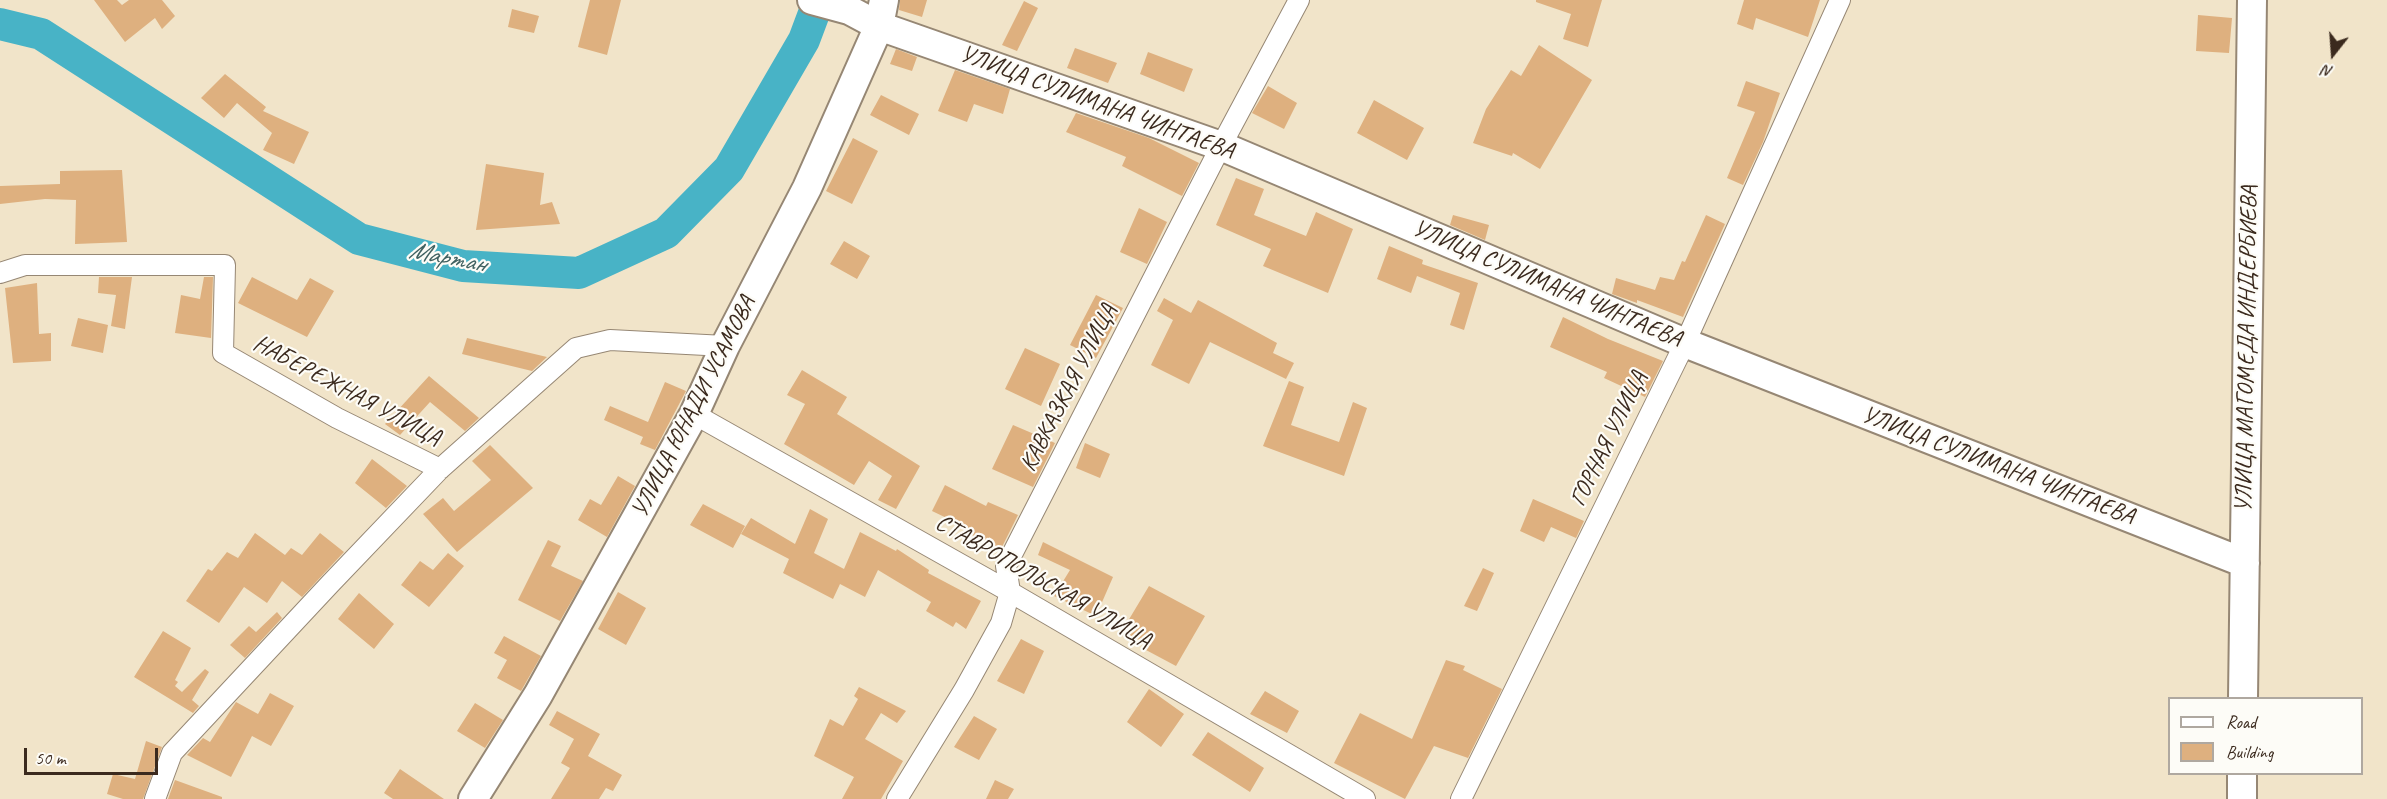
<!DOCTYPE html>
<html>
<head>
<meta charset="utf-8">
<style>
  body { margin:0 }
  #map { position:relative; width:2387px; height:799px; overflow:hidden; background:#f1e4c9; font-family:Caveat,sans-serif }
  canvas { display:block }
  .legend { position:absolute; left:2168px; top:697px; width:195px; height:78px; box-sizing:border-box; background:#fdfcf7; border:2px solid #afa8a0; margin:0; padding:8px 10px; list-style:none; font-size:18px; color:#3b2a1e }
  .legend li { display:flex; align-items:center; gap:12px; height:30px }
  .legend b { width:30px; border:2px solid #afa8a0 }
  .north { position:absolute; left:2303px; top:24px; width:60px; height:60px; -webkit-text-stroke:4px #fdfcf7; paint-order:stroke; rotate:197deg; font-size:16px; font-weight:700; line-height:24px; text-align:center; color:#3b2a1e }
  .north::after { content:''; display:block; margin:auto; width:21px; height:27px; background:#3b2a1e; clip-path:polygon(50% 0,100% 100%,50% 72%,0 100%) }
  .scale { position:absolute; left:24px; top:748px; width:134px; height:27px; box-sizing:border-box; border:3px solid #3b2a1e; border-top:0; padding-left:8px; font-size:18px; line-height:21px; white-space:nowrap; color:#3b2a1e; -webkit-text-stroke:4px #fdfcf7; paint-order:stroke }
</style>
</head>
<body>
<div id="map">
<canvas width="2387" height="799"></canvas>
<ul class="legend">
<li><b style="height:8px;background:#fff"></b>Road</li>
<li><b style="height:16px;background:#deb07f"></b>Building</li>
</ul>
<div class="north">N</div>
<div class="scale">50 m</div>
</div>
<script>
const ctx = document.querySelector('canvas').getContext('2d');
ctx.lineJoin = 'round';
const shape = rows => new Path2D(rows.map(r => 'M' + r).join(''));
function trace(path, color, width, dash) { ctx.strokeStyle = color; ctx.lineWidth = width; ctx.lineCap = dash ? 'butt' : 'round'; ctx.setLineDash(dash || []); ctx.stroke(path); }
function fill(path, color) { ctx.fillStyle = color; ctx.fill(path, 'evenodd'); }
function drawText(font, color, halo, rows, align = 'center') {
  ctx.font = font + ' Caveat,sans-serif'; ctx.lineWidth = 4.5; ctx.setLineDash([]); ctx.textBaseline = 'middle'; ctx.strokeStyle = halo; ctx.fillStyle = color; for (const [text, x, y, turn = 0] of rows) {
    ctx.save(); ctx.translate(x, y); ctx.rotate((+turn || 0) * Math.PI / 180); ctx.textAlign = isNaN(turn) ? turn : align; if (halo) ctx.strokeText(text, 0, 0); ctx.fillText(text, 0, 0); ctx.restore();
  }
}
const river = shape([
  [0,24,41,34,359,239,463,266,579,273,666,233,729,169,804,40,819,0]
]);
const building = shape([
  [94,0,117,0,122,5,129,0,162,0,175,16,162,29,155,18,125,42],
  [590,0,621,0,607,55,578,47],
  [900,0,927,0,922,17,899,10],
  [1536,0,1602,0,1588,47,1563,39,1571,14,1536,2],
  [1744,0,1820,0,1808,37,1756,18,1753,30,1737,24],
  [1024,1,1038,8,1017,51,1002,45],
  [512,9,539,16,534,33,508,27],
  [2198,15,2232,18,2229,53,2196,51],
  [1539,45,1592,80,1540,169,1513,153,1512,156,1473,143,1486,109,1511,70,1521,76],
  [1075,48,1117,63,1108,83,1067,68],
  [896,49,917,57,912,71,890,64],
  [1148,52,1193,69,1184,92,1140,74],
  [955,70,1010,89,1003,114,974,104,967,122,938,111],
  [225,74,266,107,263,111,309,132,294,164,263,150,272,133,237,103,224,118,201,98],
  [1746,81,1780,93,1763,142,1743,185,1727,178,1755,112,1737,106],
  [1268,86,1297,103,1284,129,1252,113],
  [881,95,919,114,909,135,870,115],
  [1374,100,1424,128,1407,160,1357,133],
  [1076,113,1149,138,1199,163,1182,196,1122,166,1126,157,1066,132],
  [853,138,878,151,852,204,826,191],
  [486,164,544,173,540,205,552,202,560,224,476,230],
  [122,170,127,242,75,244,76,200,45,199,0,204,0,186,60,184,60,171],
  [1236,178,1264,189,1254,215,1306,236,1316,212,1353,229,1328,293,1263,266,1271,249,1216,225],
  [1139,208,1167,222,1147,264,1120,252],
  [1453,215,1489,225,1485,240,1450,225],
  [1706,215,1725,224,1683,317,1637,300,1637,303,1612,294,1616,278,1655,290,1660,277,1674,280,1682,261,1685,262],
  [844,241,870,256,857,279,830,264],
  [1389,246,1423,260,1422,264,1478,283,1464,330,1450,325,1460,293,1417,276,1411,293,1377,279],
  [99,277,132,277,125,329,111,326,116,295,98,293],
  [204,277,213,277,211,338,175,333,181,295,200,299],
  [252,277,297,300,310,278,334,291,307,337,238,303],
  [37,283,39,334,51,333,51,361,13,363,5,288],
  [1096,295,1123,308,1096,358,1070,345],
  [1164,298,1191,313,1198,300,1277,343,1273,353,1294,363,1286,379,1210,342,1189,384,1151,365,1173,320,1157,311],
  [1563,317,1608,339,1663,361,1645,397,1604,378,1607,372,1550,347],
  [78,318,108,325,103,353,71,346],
  [467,338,547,357,532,371,462,354],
  [1025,348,1060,364,1041,406,1005,389],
  [802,370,847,397,837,414,920,466,896,509,878,500,892,476,869,461,854,485,784,444,805,404,787,395],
  [429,376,479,418,465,431,430,402,400,435,385,424],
  [1289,381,1304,387,1291,425,1339,442,1353,402,1367,408,1344,476,1263,446],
  [665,382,686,391,655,450,640,444,643,437,604,420,610,406,648,422],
  [1013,425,1055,443,1033,487,992,469],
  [1085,443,1110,454,1100,478,1076,468],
  [490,445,533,488,457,552,423,514,443,498,454,511,491,480,472,461],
  [372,459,407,486,386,508,355,483],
  [618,476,635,486,607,537,578,520,590,499,601,505],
  [945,485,986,506,988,502,1018,515,1001,549,972,535,974,531,932,511],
  [1533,499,1584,521,1576,538,1551,527,1544,542,1520,531],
  [703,504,745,526,733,548,690,525],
  [810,509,828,519,814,553,844,569,860,532,896,551,897,549,929,570,928,573,981,601,966,629,956,622,953,627,926,611,931,602,878,570,865,597,840,584,833,599,783,573,789,559,741,534,751,518,795,544],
  [255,533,285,555,291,548,302,555,320,533,344,552,302,597,282,581,267,603,244,587,219,623,186,601,208,569,212,571,227,552,238,558],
  [548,540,561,546,551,566,583,581,560,621,518,600],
  [1043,542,1113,577,1096,616,1054,596,1070,570,1038,555],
  [448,553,464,566,429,607,401,585,420,561,433,570],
  [1483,568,1494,573,1477,611,1464,606],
  [1149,586,1205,616,1176,666,1146,650,1149,645,1122,631],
  [618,592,646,608,626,645,598,629],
  [359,593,394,624,374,649,338,619],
  [277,612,282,618,245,658,230,645,249,626,256,632],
  [163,631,191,648,175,680,178,682,175,686,182,692,205,669,209,672,192,700,199,706,193,713,134,677],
  [504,636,541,656,521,691,497,678,507,660,494,653],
  [1021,639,1044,651,1024,694,997,681],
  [1446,660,1465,666,1463,670,1502,689,1468,758,1434,746,1405,799,1334,763,1360,713,1412,739],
  [859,687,906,711,897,723,881,713,865,739,903,761,881,799,842,799,854,777,814,756,830,719,843,726,858,699,854,696],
  [1149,689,1184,714,1161,747,1127,722],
  [1265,691,1299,711,1287,733,1250,714],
  [270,693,294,706,271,746,252,736,231,777,187,755,203,738,210,742,236,702,258,714],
  [475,703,503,720,485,748,457,731],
  [557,711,600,734,588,756,622,775,613,791,606,788,599,799,551,799,570,768,561,763,574,739,549,725],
  [974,716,997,729,979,760,954,747],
  [1208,732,1264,768,1250,792,1192,755],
  [146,741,162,747,143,799,123,799,107,794,113,774,135,779],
  [400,769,444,799,393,799,384,793],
  [175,780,222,797,222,799,168,799],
  [995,780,1014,789,1008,799,986,799]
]);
const street = shape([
  [0,273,25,265,225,265,223,353,337,418,440,469],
  [694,414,1010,592,1365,799],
  [155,799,172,753,330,584,440,469,576,348,610,340,725,346],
  [897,799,964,690,1001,623,1010,592,1006,566,1221,146,1299,0],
  [1461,799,1685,343,1840,0]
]);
const secondary = shape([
  [812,0,849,10,879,26,1221,146,1685,343,2245,563],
  [2243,698,2252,0],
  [473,799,538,695,694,414,725,346,807,188,879,26,884,0],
  [2242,799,2242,774]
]);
const streetNames = [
  ["УЛИЦА СУЛИМАНА ЧИНТАЕВА",1097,103,20],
  ["УЛИЦА СУЛИМАНА ЧИНТАЕВА",1547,284,23],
  ["УЛИЦА МАГОМЕДА ИНДЕРБИЕВА",2247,349,-89],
  ["КАВКАЗКАЯ УЛИЦА",1069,388,-63],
  ["НАБЕРЕЖНАЯ УЛИЦА",347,391,28],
  ["УЛИЦА ЮНАДИ УСАМОВА",694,407,-63],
  ["ГОРНАЯ УЛИЦА",1609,439,-64],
  ["УЛИЦА СУЛИМАНА ЧИНТАЕВА",1998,466,21],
  ["СТАВРОПОЛЬСКАЯ УЛИЦА",1043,582,30]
];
const waterNames = [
  ["Мартан",447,258,11]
];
trace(river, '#48b3c6', 32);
fill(building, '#deb07f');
trace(street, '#968774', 22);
trace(secondary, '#968774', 32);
trace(street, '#fff', 20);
trace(secondary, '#fff', 28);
drawText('24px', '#3b2a1e', '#fdfcf7', streetNames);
drawText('italic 26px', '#406161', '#fdfcf7', waterNames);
</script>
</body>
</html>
